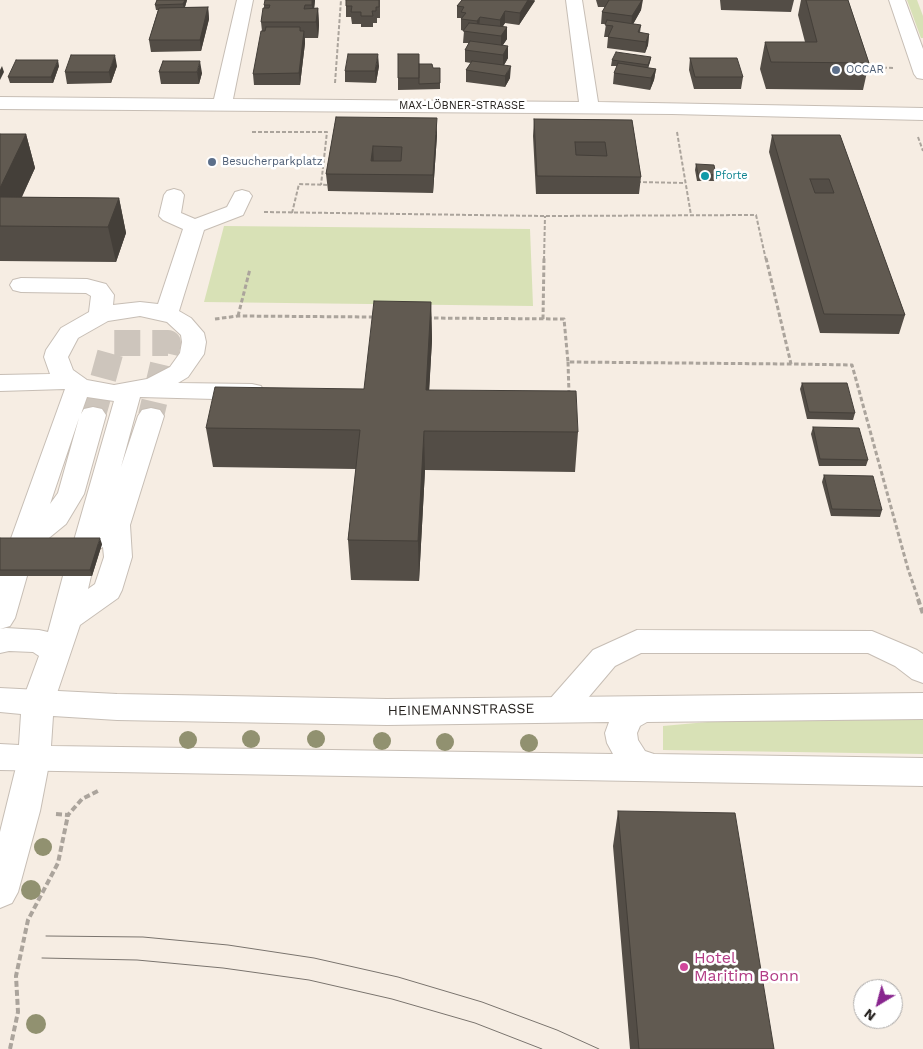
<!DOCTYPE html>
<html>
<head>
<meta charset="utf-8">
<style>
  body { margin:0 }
  #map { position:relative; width:923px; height:1049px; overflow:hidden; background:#f6ede3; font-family:"Work Sans",sans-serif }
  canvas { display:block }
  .north { position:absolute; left:853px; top:979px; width:50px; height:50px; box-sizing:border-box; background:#fff; border:1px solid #a9a7a6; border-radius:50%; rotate:217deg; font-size:14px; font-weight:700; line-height:20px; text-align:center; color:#272320 }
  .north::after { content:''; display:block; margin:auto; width:18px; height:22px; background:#88258e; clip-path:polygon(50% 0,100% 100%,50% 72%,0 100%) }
</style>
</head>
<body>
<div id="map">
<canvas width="923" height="1049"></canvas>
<div class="north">N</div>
</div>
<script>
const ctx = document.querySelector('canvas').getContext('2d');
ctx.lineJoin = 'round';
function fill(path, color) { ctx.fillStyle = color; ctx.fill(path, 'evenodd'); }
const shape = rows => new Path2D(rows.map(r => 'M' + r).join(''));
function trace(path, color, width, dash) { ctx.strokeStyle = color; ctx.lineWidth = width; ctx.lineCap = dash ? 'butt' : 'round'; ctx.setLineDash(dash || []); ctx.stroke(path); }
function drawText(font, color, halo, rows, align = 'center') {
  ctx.font = font + ' "Work Sans",sans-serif'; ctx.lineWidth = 5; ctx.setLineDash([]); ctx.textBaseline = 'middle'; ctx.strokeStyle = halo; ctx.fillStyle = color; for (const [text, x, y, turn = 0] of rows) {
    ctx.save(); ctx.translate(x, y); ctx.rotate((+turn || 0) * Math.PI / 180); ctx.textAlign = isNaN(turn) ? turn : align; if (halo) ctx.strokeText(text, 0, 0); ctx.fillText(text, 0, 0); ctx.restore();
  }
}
const green = shape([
  [907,0,917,0,923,16,923,38,921,38],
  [224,226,530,229,533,306,204,302],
  [784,715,923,717,923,754,663,750,663,726]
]);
const minorTunnel = shape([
  [93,415,113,343,168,343,151,416]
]);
const pathFar2 = shape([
  [865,67,893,68],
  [335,83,341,0],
  [252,132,327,132,321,185],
  [677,132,691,215],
  [918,137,923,151],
  [637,182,685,183],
  [264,212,545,216,756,215,766,260],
  [292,213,299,184,329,185],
  [544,260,545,216]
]);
const pathFar1 = shape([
  [766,258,791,364,852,365,908,569,919,601],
  [238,316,250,269],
  [427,318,564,319,568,362,791,364],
  [215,319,238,316,376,317],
  [543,319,544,258],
  [568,362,569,394]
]);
const path = shape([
  [918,599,923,614],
  [56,814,68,815,82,799,100,790],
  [10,1049,18,1012,16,976,28,920,58,863,68,815]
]);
const minor = shape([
  [237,0,253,0,233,99,579,102,566,0,582,0,598,102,923,108,923,120,672,114,0,109,0,97,214,99,237,0],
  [174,189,181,191,184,195,181,213,195,219,227,207,235,192,242,190,249,192,252,196,243,215,204,230,179,311,191,318,204,333,206,342,204,354,188,377,178,383,252,384,261,386,264,392,261,398,252,400,140,397,121,467,138,416,142,410,151,408,160,410,164,416,130,525,132,557,122,590,118,598,80,625,54,702,49,711,38,714,27,711,22,702,39,656,33,652,9,651,0,653,0,629,6,628,39,630,48,632,63,576,67,569,77,566,87,569,91,576,88,589,95,584,104,557,103,547,87,554,77,551,73,544,114,401,87,397,81,414,84,409,93,407,102,409,106,415,84,494,66,524,33,551,23,554,13,551,9,544,65,389,0,391,0,375,50,374,44,357,46,350,61,328,89,312,91,296,86,293,21,292,13,290,10,285,13,280,21,278,87,279,106,284,114,295,113,305,140,302,158,304,183,229,163,220,159,216,164,195,167,191,174,189],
  [140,316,167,322,181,335,182,342,180,353,170,367,147,379,114,385,87,380,73,370,68,357,78,338,108,321,140,316],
  [79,418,58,493,50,504,79,418],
  [13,566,23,569,27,576,15,618,10,626,0,629,0,574,3,569,13,566],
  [637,630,872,631,917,650,923,654,923,683,912,679,895,666,868,653,641,653,615,666,571,718,560,722,549,718,544,709,549,700,593,650,637,630],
  [34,746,45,750,50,759,40,811,18,892,12,903,0,908,0,832,18,759,23,750,34,746]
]);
const major = shape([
  [889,0,905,0,923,49,923,79,917,78,914,74,889,0],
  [0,688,117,694,387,699,923,693,923,719,647,722,640,726,637,733,638,740,645,751,654,754,923,758,923,786,0,770,0,744,19,745,21,714,0,712,0,688],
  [53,716,117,720,387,725,609,722,605,733,607,743,613,754,51,746,53,716]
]);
const tram = shape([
  [46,936,143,937,228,945,314,958,398,977,482,1002,557,1030,599,1049],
  [42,958,137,960,223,968,309,980,392,999,475,1023,542,1049]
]);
const trees = [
  [251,739,9],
  [316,739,9],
  [188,740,9],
  [382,741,9],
  [445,742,9],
  [529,743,9],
  [43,847,9],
  [31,890,10],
  [36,1024,10]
];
const wall = shape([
  [157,0,187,0,185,7,208,7,209,19,201,51,151,52,149,40,158,10,156,10,155,5],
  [315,0,314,8,318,8,319,25,318,38,305,38,305,43,300,85,254,85,253,74,262,31,261,22,264,8,264,5],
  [346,0,380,0,380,18,377,18,377,23,373,23,373,27,361,27,361,24,352,24,351,17,346,17],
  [462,0,535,0,519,25,505,23,502,27,507,27,507,39,502,46,508,46,508,58,504,65,510,78,505,87,466,82,466,70,471,63,465,62,465,50,469,43,463,43,464,31,461,30,461,18,457,18,457,6],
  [596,0,643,0,641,10,633,24,641,25,640,33,649,34,648,45,645,53,607,48,608,37,604,37,606,24,601,24,602,12,605,7,598,7],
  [720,0,794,0,791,12,721,10],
  [801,0,848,0,869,63,863,90,766,89,760,69,765,42,805,42,798,15],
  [651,57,650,62,648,68,656,69,654,80,650,90,613,84,614,73,617,66,611,66,612,60],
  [690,58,743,77,741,89,694,89,689,70],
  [163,61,202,73,199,84,161,84,159,72],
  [59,66,53,83,10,83,8,77],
  [117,66,111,83,67,84,65,72],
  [379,66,376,83,345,82,345,71],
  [433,68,440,68,440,89,398,90,398,78],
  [336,117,437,135,433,193,328,191,326,174],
  [534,119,632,120,641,177,639,194,536,194,533,136],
  [0,134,26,134,35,168,22,197,119,198,126,233,116,262,0,261],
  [772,135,840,135,905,315,899,334,820,333,769,152],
  [696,164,716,175,715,181,697,181,695,170],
  [431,302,432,340,429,390,578,432,575,472,425,470,419,581,351,580,348,540,356,469,213,467,206,428,364,389],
  [802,383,855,413,853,420,807,419,800,389],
  [813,427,868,460,866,466,819,466,811,434],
  [824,475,882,510,880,517,831,516,822,482],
  [0,538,102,544,92,576,0,576],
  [618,811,774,1049,630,1049,613,846]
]);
const shadedWall = shape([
  [185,0,187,0,184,10,183,4],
  [312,0,315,0,313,21,312,5],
  [528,0,535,1,519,25,520,13],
  [642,0,641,10,631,28,632,16],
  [208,7,209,19,201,51,200,40],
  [318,8,319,25,318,38,316,22],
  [505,11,505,23,500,31,500,20],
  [480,17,479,28,476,33,477,21],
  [507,27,507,39,501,48,501,36],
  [304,31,305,43,300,85,299,73],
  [649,34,648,45,645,53,646,42],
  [508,46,508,58,503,67,503,55],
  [378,54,379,66,376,83,375,71],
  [115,55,117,66,111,83,109,72],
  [651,57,650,62,647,71,648,65],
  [58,60,59,66,53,83,51,77],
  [200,61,202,73,199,84,197,72],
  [2,66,4,72,0,80,0,70],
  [511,66,510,78,505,87,505,76],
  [656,69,654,80,650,90,651,78],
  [437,118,437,135,433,193,433,175],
  [26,134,35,168,8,226,0,211,0,188],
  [373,146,374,164,371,161],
  [119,198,126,233,116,262,108,227],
  [431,302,432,340,427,429,426,390],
  [424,431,425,470,419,581,418,541],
  [100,538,102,544,92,576,90,570]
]);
const building = shape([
  [157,0,185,0,183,4,155,5,157,0],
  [265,0,312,0,312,5,305,5,304,9,318,8,316,22,261,22,263,8,269,8,270,5,264,5,265,0],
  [346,0,379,0,379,7,376,7,376,11,372,11,373,16,361,16,361,12,351,12,352,6,346,6,346,0],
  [462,0,528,0,520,13,505,11,500,20,480,17,477,21,461,19,466,13,461,12,464,7,457,6,462,0],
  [609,0,642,0,632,16,602,12,609,0],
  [806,0,848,0,869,63,771,62,765,42,817,42,806,0],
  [208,7,200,40,149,40,159,8,208,7],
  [607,20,641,25,638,32,649,34,646,42,608,37,613,26,605,25,607,20],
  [469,23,507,27,501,36,463,31,469,23],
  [266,27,300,27,300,31,304,31,299,73,253,74,261,31,265,31,266,27],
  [470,41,508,46,503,55,465,50,470,41],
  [616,52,651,57,648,65,612,60,616,52],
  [348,54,378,54,375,71,345,71,348,54],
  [398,54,419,54,419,78,398,78,398,54],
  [71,55,115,55,109,72,65,72,71,55],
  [690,58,737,58,743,77,695,77,690,58],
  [16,60,58,60,51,77,8,77,16,60],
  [163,61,200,61,197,72,159,72,163,61],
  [472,61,511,66,505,76,466,70,472,61],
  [618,63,656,69,651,78,614,73,618,63],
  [419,64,432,64,433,68,440,68,440,83,419,84,419,64],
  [336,117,437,118,433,175,326,174,336,117],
  [373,146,402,147,401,161,371,161,373,146],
  [534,119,632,120,641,177,537,176,534,119],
  [575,142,605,142,607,156,576,155,575,142],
  [0,134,26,134,0,188,0,134],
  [772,135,840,135,905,315,824,314,772,135],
  [810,179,829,179,834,193,815,193,810,179],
  [696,164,714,165,716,175,698,174,696,164],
  [0,197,119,198,108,227,0,226,0,197],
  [374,301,431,302,426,390,576,391,578,432,424,431,418,541,348,540,360,430,206,428,215,387,364,389,374,301],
  [802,383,847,383,855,413,809,412,802,383],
  [813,427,859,428,868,460,820,459,813,427],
  [824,475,873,476,882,510,832,509,824,475],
  [0,538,100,538,90,570,0,570,0,538],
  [618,811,735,813,774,1049,639,1049,618,811]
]);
const markers = [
  [836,70,5,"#5c6f8a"],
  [212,162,5,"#5c6f8a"],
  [705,176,5,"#0f9aa8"],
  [684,967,5,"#d1479c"]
];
const farServicenames = [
  ["OCCAR",846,70],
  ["Besucherparkplatz",222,162]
];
const farStreetnames = [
  ["MAX-LÖBNER-STRASSE",462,106]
];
const farCulturenames = [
  ["Pforte",715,176]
];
const streetNames = [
  ["HEINEMANNSTRASSE",461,710,-1]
];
const nearHotelnames = [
  ["Hotel",694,958],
  ["Maritim Bonn",694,976]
];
fill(green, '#d8e1b6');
trace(minorTunnel, '#cdc5bc', 26, [26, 12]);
trace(minor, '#c7beb5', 2);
trace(major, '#c7beb5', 2);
trace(pathFar2, '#aba49c', 2, [4, 2]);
trace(pathFar1, '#aba49c', 3, [4.5, 2.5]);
trace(path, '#aba49c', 4, [6, 3]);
fill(minor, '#fff');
fill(major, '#fff');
trace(tram, '#7a746e', 1);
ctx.fillStyle = '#919170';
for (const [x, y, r] of trees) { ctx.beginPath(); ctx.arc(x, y, r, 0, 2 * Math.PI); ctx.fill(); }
fill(wall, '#534d46');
fill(shadedWall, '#443f39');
fill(building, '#615a51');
trace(building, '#443f39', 1);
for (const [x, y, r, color] of markers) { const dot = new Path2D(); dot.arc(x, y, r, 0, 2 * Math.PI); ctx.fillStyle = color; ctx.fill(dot); trace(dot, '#fff', 2); }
drawText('11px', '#4e5e75', '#fff', farServicenames, 'left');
drawText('11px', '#272320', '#fff', farStreetnames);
drawText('11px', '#0d838f', '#fff', farCulturenames, 'left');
drawText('14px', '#272320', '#fff', streetNames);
drawText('16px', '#b23c85', '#fff', nearHotelnames, 'left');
</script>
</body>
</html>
